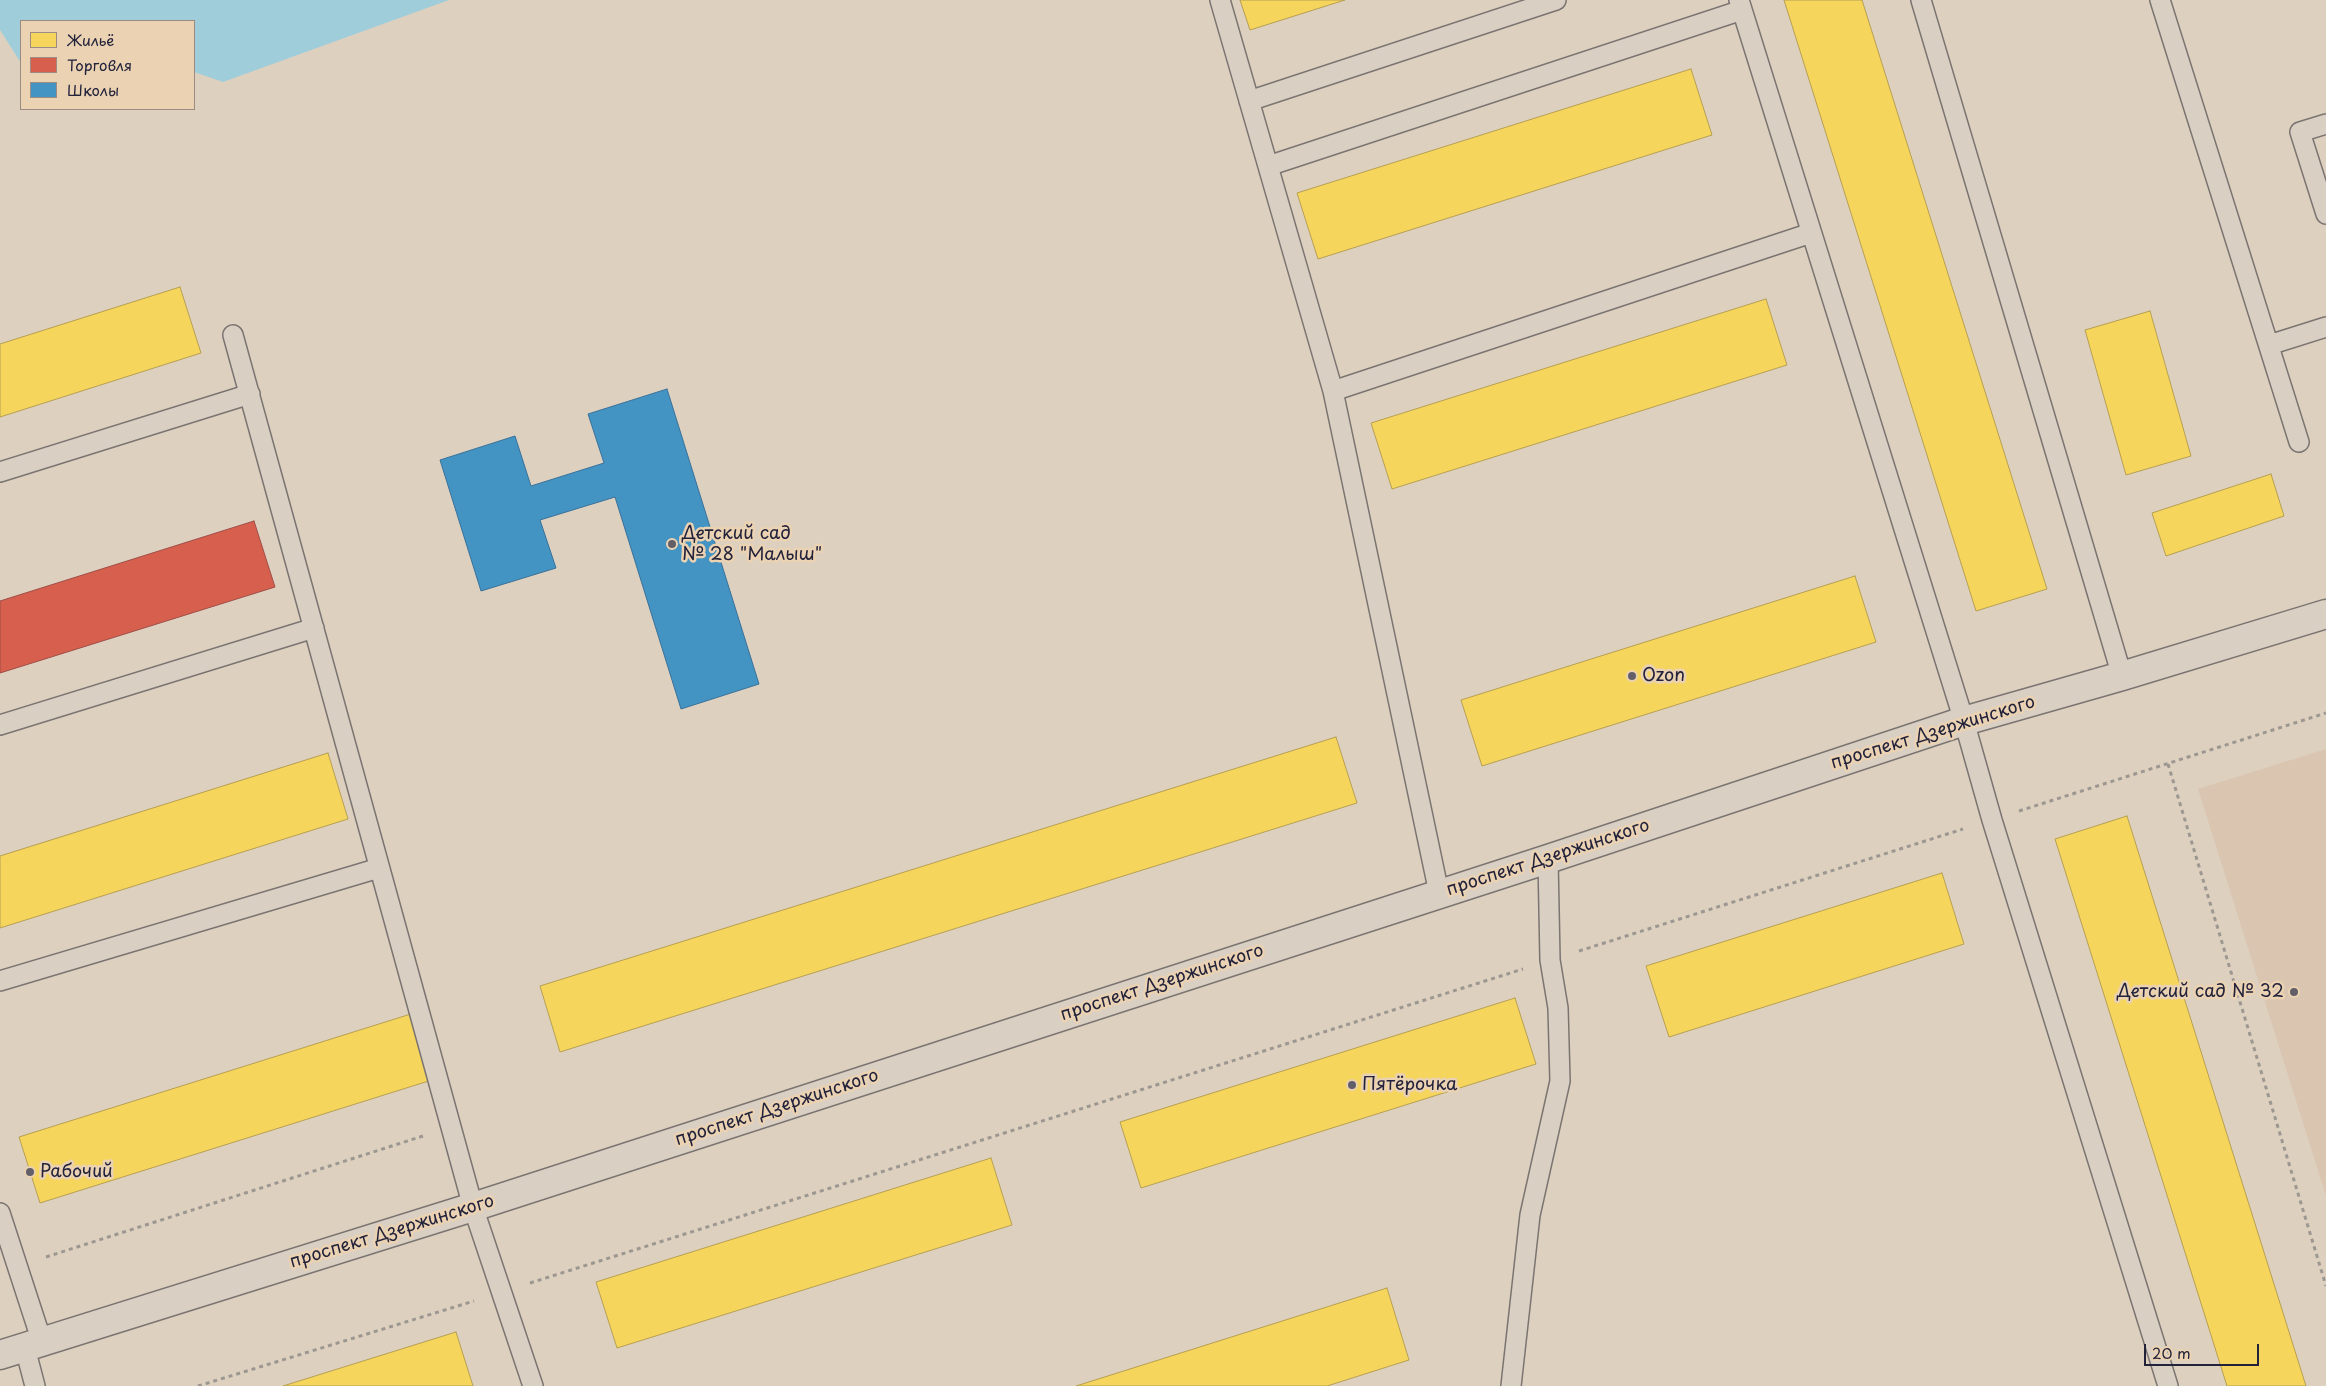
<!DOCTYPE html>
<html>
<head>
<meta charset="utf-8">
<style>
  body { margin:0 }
  #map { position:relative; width:2326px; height:1386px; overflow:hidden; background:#ddd0bf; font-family:"Playpen Sans",sans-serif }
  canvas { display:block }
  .legend { position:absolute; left:20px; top:20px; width:175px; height:90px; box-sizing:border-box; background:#ead2b2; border:1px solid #9a8c82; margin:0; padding:6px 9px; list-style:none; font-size:15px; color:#22223b }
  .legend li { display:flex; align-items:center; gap:10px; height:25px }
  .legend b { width:25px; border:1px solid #9a8c82 }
  .scale { position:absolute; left:2144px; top:1344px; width:115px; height:22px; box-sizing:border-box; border:2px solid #22223b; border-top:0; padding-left:6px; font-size:15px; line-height:18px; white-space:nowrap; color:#22223b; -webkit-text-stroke:4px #ead2b2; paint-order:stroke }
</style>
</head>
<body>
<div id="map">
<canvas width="2326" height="1386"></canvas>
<ul class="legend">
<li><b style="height:14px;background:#f6d55c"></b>Жильё</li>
<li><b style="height:14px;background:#d6604d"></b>Торговля</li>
<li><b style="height:14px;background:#4393c3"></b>Школы</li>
</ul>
<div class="scale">20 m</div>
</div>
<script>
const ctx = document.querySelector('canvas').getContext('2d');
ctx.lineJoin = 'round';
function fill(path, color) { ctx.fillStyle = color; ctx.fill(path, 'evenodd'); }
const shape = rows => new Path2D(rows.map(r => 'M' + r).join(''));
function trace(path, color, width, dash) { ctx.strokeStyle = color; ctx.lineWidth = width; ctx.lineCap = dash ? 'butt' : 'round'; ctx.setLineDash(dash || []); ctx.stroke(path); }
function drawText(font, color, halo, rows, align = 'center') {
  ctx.font = font + ' "Playpen Sans",sans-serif'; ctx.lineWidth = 5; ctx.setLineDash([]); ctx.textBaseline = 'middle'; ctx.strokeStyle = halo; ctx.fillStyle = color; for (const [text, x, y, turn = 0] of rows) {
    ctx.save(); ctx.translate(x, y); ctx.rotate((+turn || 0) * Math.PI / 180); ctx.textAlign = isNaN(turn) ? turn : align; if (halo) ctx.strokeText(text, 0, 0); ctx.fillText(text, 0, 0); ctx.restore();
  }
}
const built = shape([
  [2326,749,2326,1196,2198,789]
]);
const water = shape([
  [0,0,449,0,223,82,194,72,194,21,21,21,21,63,0,30]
]);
const homes = shape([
  [1240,0,1345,0,1250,30,1240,0],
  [1784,0,1862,0,2047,589,1976,611,1784,0],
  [1691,69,1712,135,1318,259,1297,193,1691,69],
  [180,287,201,353,0,417,0,344,180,287],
  [1766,299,1787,365,1392,489,1371,423,1766,299],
  [2150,311,2191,456,2126,475,2085,330,2150,311],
  [2271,474,2284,516,2166,556,2152,513,2271,474],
  [1855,576,1876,642,1482,766,1461,700,1855,576],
  [1336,737,1357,803,560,1052,540,986,1336,737],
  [328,753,348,819,0,928,0,856,328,753],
  [2127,816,2306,1386,2227,1386,2055,839,2127,816],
  [1942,873,1964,944,1669,1037,1646,966,1942,873],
  [1515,998,1536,1064,1141,1188,1120,1122,1515,998],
  [414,1013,435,1079,40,1203,19,1137,414,1013],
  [991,1158,1012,1225,617,1348,596,1282,991,1158],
  [1387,1288,1409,1360,1327,1386,1076,1386,1387,1288],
  [456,1332,473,1386,283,1386,456,1332]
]);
const shops = shape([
  [254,521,275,587,0,673,0,601,254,521]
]);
const schools = shape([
  [667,389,759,684,681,709,615,497,540,520,556,568,481,591,440,460,515,436,531,486,604,463,588,414,667,389]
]);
const path = shape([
  [2168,764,2326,1286],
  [2019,811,2326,713],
  [1579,951,1963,829],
  [46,1257,423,1136],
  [530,1283,1523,969],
  [198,1386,474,1301]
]);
const lane = shape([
  [1220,0,1333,391,1439,893],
  [1739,0,1964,721,1992,820,2168,1386],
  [1921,0,2122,676],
  [2160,0,2299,442],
  [1249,101,1556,0],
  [2326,124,2300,132,2326,214],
  [1268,166,1742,10],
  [233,335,473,1207,533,1386],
  [2269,345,2326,327],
  [1333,391,1811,233],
  [0,472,250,394],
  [0,725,314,628],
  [0,981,379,868],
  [0,1213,42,1342],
  [25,1348,35,1386],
  [1511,1386,1530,1215,1560,1081,1558,1008,1550,960,1548,859]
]);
const secondary = shape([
  [0,1355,473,1207,1548,859,1964,721,2122,676,2326,614]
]);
const markers = [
  [672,544,5,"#635f69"],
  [1632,676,5,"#635f69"],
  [2294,992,5,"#635f69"],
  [1352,1085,5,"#635f69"],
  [30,1172,5,"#635f69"]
];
const poiNames = [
  ["Детский сад",682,534],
  ["№ 28 \"Малыш\"",682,555],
  ["Ozon",1642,676],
  ["Детский сад № 32",2284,992,"right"],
  ["Пятёрочка",1362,1085],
  ["Рабочий",40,1172]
];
const streetNames = [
  ["проспект Дзержинского",1933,733,-17],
  ["проспект Дзержинского",1548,858,-18],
  ["проспект Дзержинского",1162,983,-18],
  ["проспект Дзержинского",777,1108,-18],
  ["проспект Дзержинского",392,1232,-17]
];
fill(built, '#dac5b0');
fill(water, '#9fcdda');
fill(homes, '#f6d55c');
trace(homes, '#b69f52', 1);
fill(shops, '#d6604d');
trace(shops, '#a04d48', 1);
fill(schools, '#4393c3');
trace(schools, '#39719a', 1);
trace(lane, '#7b7572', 22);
trace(secondary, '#7b7572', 31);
trace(path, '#9d9792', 3, [4, 4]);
trace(lane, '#d9cfc3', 19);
trace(secondary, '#d9cfc3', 28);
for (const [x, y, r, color] of markers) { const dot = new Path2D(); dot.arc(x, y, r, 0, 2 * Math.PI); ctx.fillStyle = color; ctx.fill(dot); trace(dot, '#ead2b2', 2); }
drawText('18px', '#22223b', '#ead2b2', poiNames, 'left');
drawText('18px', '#22223b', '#ead2b2', streetNames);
</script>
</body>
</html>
